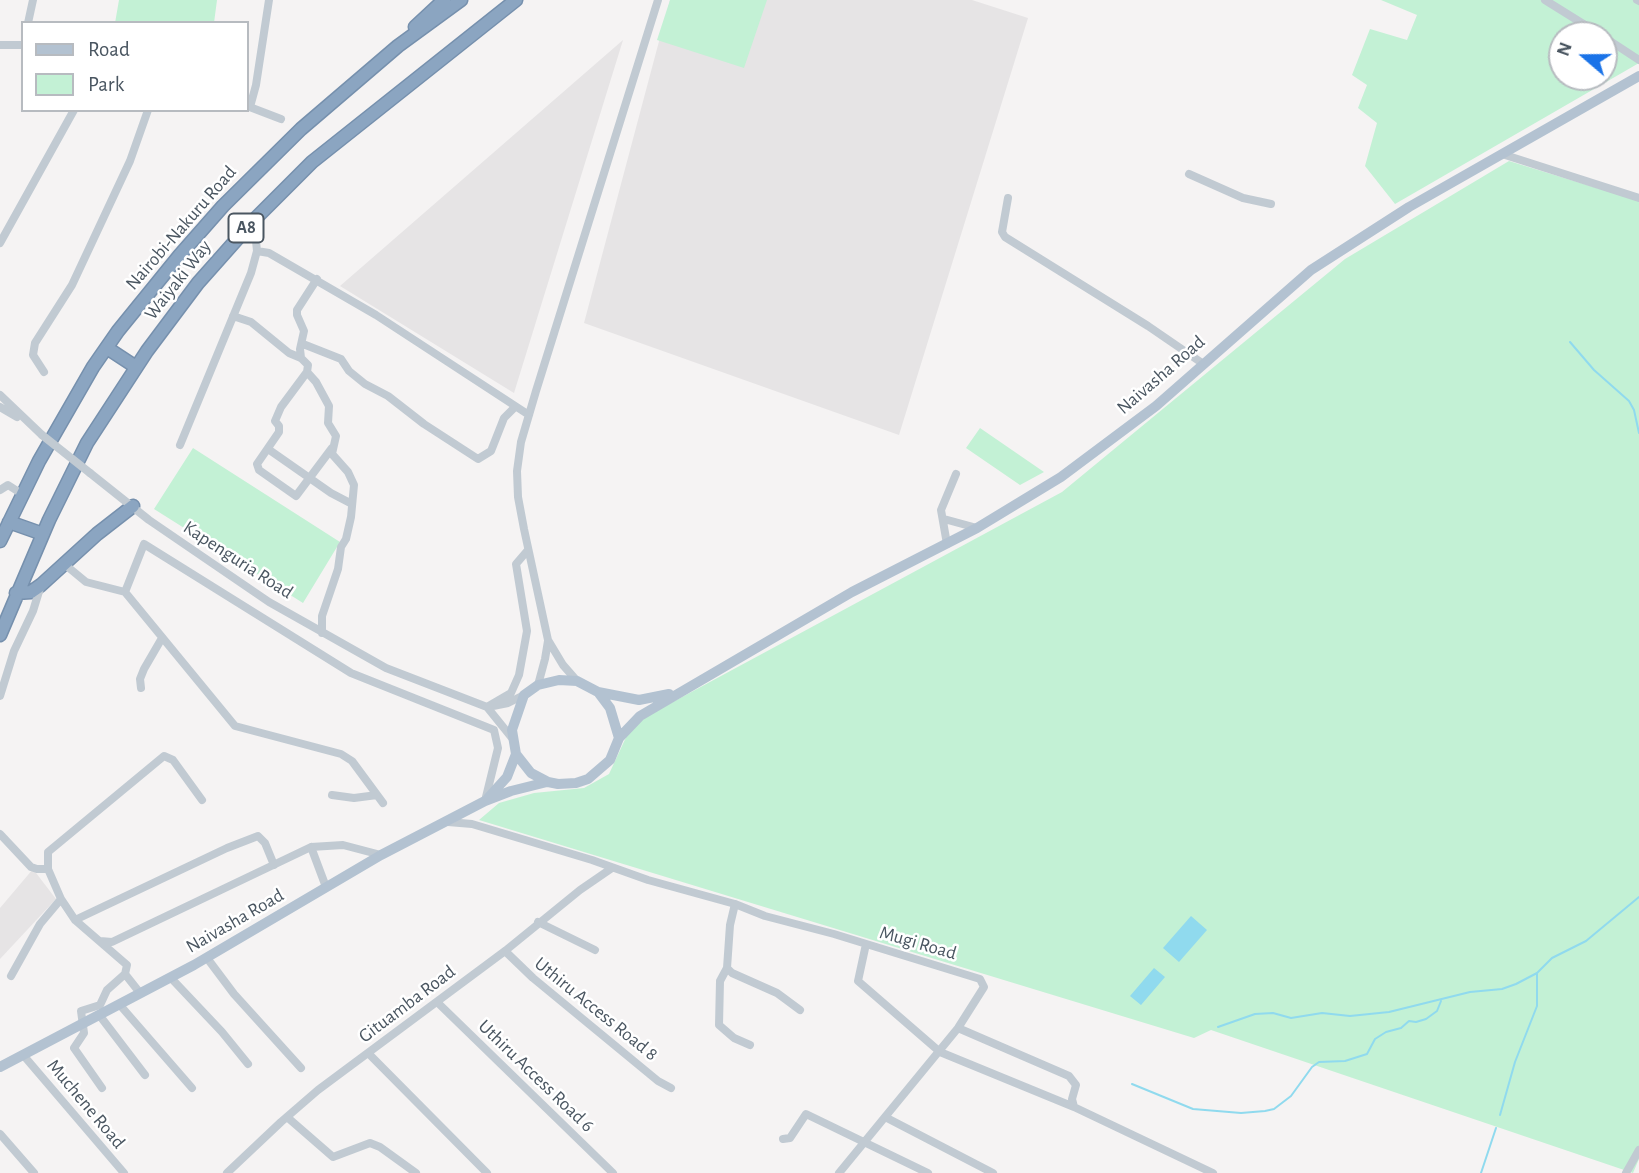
<!DOCTYPE html>
<html>
<head>
<meta charset="utf-8">
<style>
  body { margin:0 }
  #map { position:relative; width:1639px; height:1173px; overflow:hidden; background:#f5f3f3; font-family:"Alegreya Sans",sans-serif }
  canvas { display:block }
  .legend { position:absolute; left:21px; top:21px; width:228px; height:91px; box-sizing:border-box; background:#fff; border:2px solid #b7bbc0; margin:0; padding:9px 12px; list-style:none; font-size:21px; color:#4a5661 }
  .legend li { display:flex; align-items:center; gap:14px; height:35px }
  .legend b { width:35px; border:2px solid #b7bbc0 }
  .north { position:absolute; left:1548px; top:21px; width:70px; height:70px; box-sizing:border-box; background:#fff; border:2px solid #b7bbc0; border-radius:50%; rotate:290deg; font-size:19px; font-weight:700; line-height:28px; text-align:center; color:#4a5661 }
  .north::after { content:''; display:block; margin:auto; width:24px; height:32px; background:#1a73e8; clip-path:polygon(50% 0,100% 100%,50% 72%,0 100%) }
</style>
</head>
<body>
<div id="map">
<canvas width="1639" height="1173"></canvas>
<ul class="legend">
<li><b style="height:9px;background:#b3c2d1"></b>Road</li>
<li><b style="height:19px;background:#c3f1d5"></b>Park</li>
</ul>
<div class="north">N</div>
</div>
<script>
const ctx = document.querySelector('canvas').getContext('2d');
ctx.lineJoin = 'round';
function fill(path, color) { ctx.fillStyle = color; ctx.fill(path, 'evenodd'); }
const shape = rows => new Path2D(rows.map(r => 'M' + r).join(''));
function trace(path, color, width, dash) { ctx.strokeStyle = color; ctx.lineWidth = width; ctx.lineCap = dash ? 'butt' : 'round'; ctx.setLineDash(dash || []); ctx.stroke(path); }
function drawText(font, color, halo, rows, align = 'center') {
  ctx.font = font + ' "Alegreya Sans",sans-serif'; ctx.lineWidth = 5; ctx.setLineDash([]); ctx.textBaseline = 'middle'; ctx.strokeStyle = halo; ctx.fillStyle = color; for (const [text, x, y, turn = 0] of rows) {
    ctx.save(); ctx.translate(x, y); ctx.rotate((+turn || 0) * Math.PI / 180); ctx.textAlign = isNaN(turn) ? turn : align; if (halo) ctx.strokeText(text, 0, 0); ctx.fillText(text, 0, 0); ctx.restore();
  }
}
const education = shape([
  [670,0,972,0,1028,18,899,435,584,323],
  [623,40,514,393,340,286],
  [33,869,56,899,0,959,0,908]
]);
const green = shape([
  [119,0,217,0,214,23,115,23],
  [670,0,767,0,744,68,657,40],
  [1381,0,1639,0,1639,63,1395,204,1365,166,1377,123,1358,108,1367,85,1352,75,1370,29,1407,40,1417,15],
  [1562,35,1604,35,1604,77,1562,77],
  [1509,161,1639,201,1639,1159,1633,1173,1211,1030,1194,1038,479,820,499,803,534,793,584,788,609,774,628,733,645,717,1062,492,1345,259],
  [980,428,1044,472,1020,485,966,448],
  [193,448,340,542,303,603,154,509]
]);
const water = shape([
  [1191,916,1207,930,1179,962,1163,948],
  [1154,968,1165,977,1141,1005,1130,996]
]);
const stream = shape([
  [1570,342,1594,370,1629,401,1634,410,1639,433],
  [1218,1027,1255,1014,1273,1013,1291,1018,1322,1013,1350,1016,1389,1012,1470,992,1502,989,1516,984,1537,973],
  [1132,1084,1193,1109,1241,1113,1265,1111,1274,1109,1291,1096,1312,1067,1319,1062,1345,1061,1367,1054,1375,1039,1386,1032,1401,1028,1409,1021,1416,1022,1426,1019,1437,1011,1441,1001],
  [1500,1115,1515,1062,1537,1006,1537,973,1552,958,1586,941,1639,897],
  [1481,1173,1496,1128]
]);
const minor = shape([
  [1545,0,1601,35],
  [1637,0,1639,1],
  [28,23,33,0],
  [1604,37,1639,60],
  [0,45,23,45],
  [247,106,281,119],
  [250,107,256,85,269,0],
  [1502,154,1639,198],
  [1189,174,1243,198,1271,204],
  [1008,198,1002,232,1005,237,1148,326,1202,363],
  [254,220,257,251,269,253,376,315,529,415],
  [0,243,74,110],
  [233,316,251,322,289,353,301,358,308,365,307,372,316,382,329,406,328,423,336,436,332,454,348,472,354,485,351,517,346,539,341,547,338,569,322,616,322,633],
  [303,344,341,359,349,371,365,384,388,396,424,424,478,459,491,451,504,418,515,407],
  [301,358,300,349,304,331,297,315,297,310,317,279],
  [44,372,33,355,35,343,72,285,130,161,148,110],
  [307,372,281,407,275,421,279,426,279,432,257,464,259,470,296,496,332,448],
  [0,395,42,435],
  [0,407,17,417],
  [180,445,251,273,257,251],
  [268,449,331,493,352,504],
  [90,473,149,520,269,602,386,668,487,707,512,738],
  [0,490,8,485,22,494],
  [944,519,977,528],
  [947,544,941,510,956,474],
  [63,563,86,582,125,592],
  [577,681,563,665,548,640,524,529,518,497,517,471,521,442,536,391,658,0],
  [538,685,545,659,548,641],
  [141,688,140,679,144,669,162,638],
  [0,696,14,651,33,611,41,585],
  [493,706,508,703,524,695],
  [487,707,511,693,519,675,527,631,516,564,528,550],
  [332,795,354,798,377,795],
  [383,803,352,761,341,754,235,726,125,592,144,544,351,673,494,730,498,748,485,801],
  [448,822,472,824,592,860,648,880,735,904,765,916,834,934,980,979,984,987,958,1028,839,1173],
  [0,834,31,867,37,869,48,869],
  [311,847,326,887],
  [735,904,730,925,727,968,720,981,719,1025,734,1038,750,1045],
  [75,920,227,848,258,836,265,843,274,865],
  [538,922,595,950],
  [100,941,112,942,311,847,343,845,381,855],
  [866,944,858,981,940,1052,1074,1107],
  [505,951,533,978,658,1081,671,1088],
  [207,958,234,994,301,1068],
  [727,968,732,973,777,993,800,1010],
  [11,976,40,924,61,899],
  [171,978,222,1032,248,1064],
  [140,993,125,974,127,965,75,920,61,899,48,869,48,852,164,756,173,760,202,800],
  [437,1002,613,1173],
  [119,1004,192,1088],
  [100,1016,145,1075],
  [958,1028,1069,1076,1076,1085,1072,1099,1074,1107,1213,1173],
  [368,1053,487,1173],
  [24,1056,124,1173],
  [102,1088,74,1048,84,1033,81,1011,100,1005,107,990,125,974],
  [287,1117,333,1157,370,1143,380,1147,416,1173],
  [885,1117,993,1173],
  [0,1134,34,1173],
  [783,1139,790,1138,806,1114,928,1173],
  [227,1173,281,1122,318,1090,505,951,580,890,612,868],
  [1626,1173,1639,1150]
]);
const major = shape([
  [598,692,639,700,669,694],
  [619,738,610,708,598,692,577,681,559,680,538,685,524,695,512,730,516,754,531,773,548,782,558,784,576,783,588,779,610,760,619,738,640,716,852,592,977,528,1061,477,1156,406,1311,270,1409,207,1639,76],
  [488,798,507,777,516,754],
  [0,1067,194,965,381,855,485,801,511,791,547,782]
]);
const highway = shape([
  [415,27,444,0],
  [107,348,136,367],
  [9,522,43,534],
  [0,541,39,461,93,367,118,331,179,256,223,206,301,129,398,46,461,0],
  [16,593,31,592,41,585,97,534,133,506],
  [0,635,49,520,87,443,147,351,198,283,254,220,312,162,516,0]
]);
const minorBridge = shape([
  [42,435,90,473]
]);
const shields = [
  [246,228,35]
];
const shieldNames = [
  ["A8",246,228]
];
const streetNames = [
  ["Nairobi-Nakuru Road",181,228,-49],
  ["Waiyaki Way",178,280,-52],
  ["Naivasha Road",1161,375,-41],
  ["Kapenguria Road",238,560,33],
  ["Naivasha Road",235,921,-30],
  ["Mugi Road",918,943,16],
  ["Gituamba Road",407,1004,-37],
  ["Uthiru Access Road 8",596,1009,39],
  ["Uthiru Access Road 6",536,1076,44],
  ["Muchene Road",86,1104,50]
];
fill(education, '#e6e4e5');
fill(green, '#c3f1d5');
fill(water, '#90daee');
trace(stream, '#90daee', 2);
trace(highway, '#7690ad', 15);
trace(minor, '#c1cad2', 8);
trace(major, '#b3c2d1', 10);
trace(highway, '#8ba5c1', 12);
trace(minorBridge, '#c1cad2', 8);
for (const [x, y, w] of shields) { const box = new Path2D(); box.roundRect(x - w / 2, y - 14.5, w, 29, 5); ctx.fillStyle = '#fff'; ctx.fill(box); trace(box, '#4a5661', 2); }
drawText('bold 18px', '#4a5661', null, shieldNames);
drawText('19px', '#4a5661', '#fff', streetNames);
</script>
</body>
</html>
